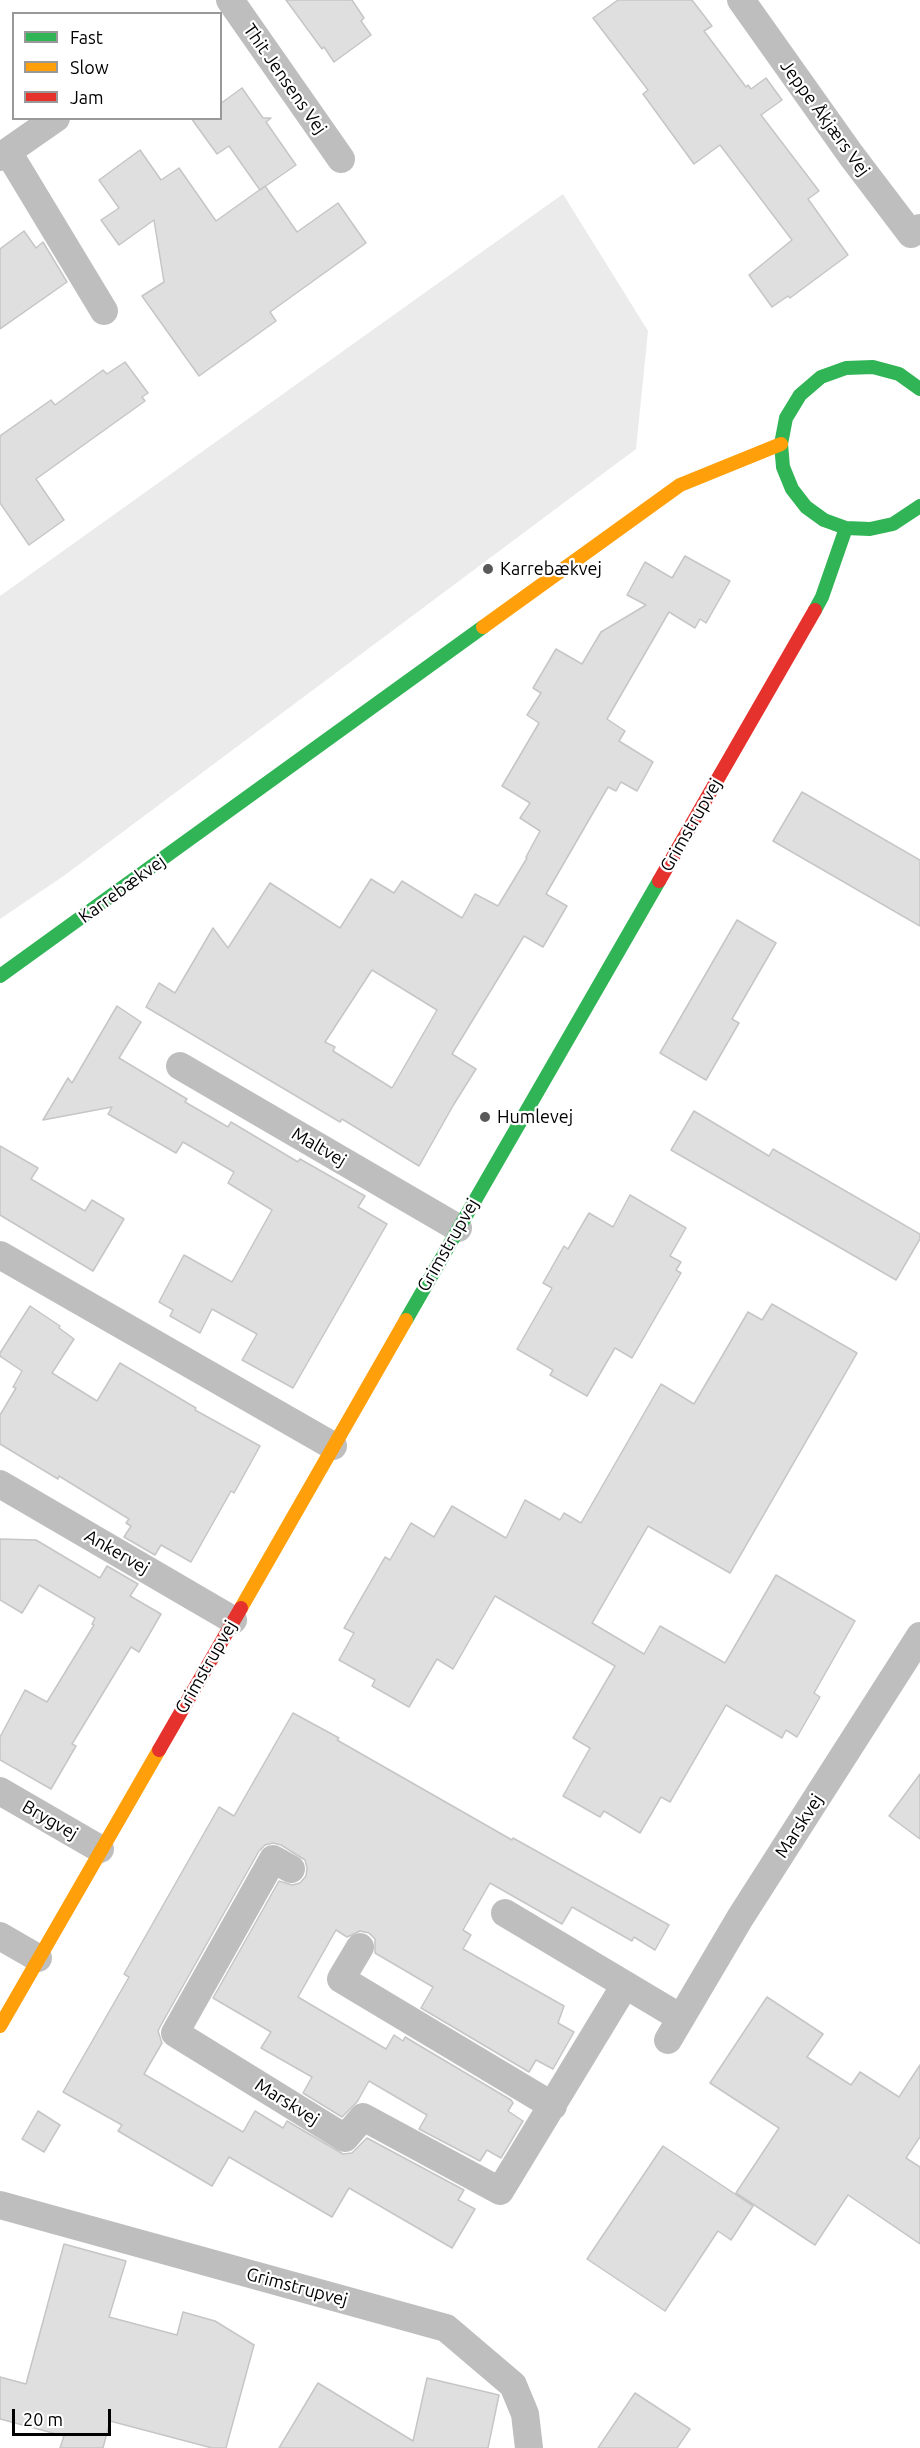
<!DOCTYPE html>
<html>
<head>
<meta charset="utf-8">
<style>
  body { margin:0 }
  #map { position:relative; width:920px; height:2448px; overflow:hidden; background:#fff; font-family:Ubuntu,sans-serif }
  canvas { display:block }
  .legend { position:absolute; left:12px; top:12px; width:210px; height:108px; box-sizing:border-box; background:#fff; border:2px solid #999; margin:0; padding:8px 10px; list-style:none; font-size:18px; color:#000 }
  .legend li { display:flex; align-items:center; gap:12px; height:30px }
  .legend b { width:30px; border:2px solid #999 }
  .scale { position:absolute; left:12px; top:2409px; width:99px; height:27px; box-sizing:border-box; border:3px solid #000; border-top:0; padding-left:8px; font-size:18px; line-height:21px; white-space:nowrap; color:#000; -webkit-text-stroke:4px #fff; paint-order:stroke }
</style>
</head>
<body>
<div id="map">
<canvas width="920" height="2448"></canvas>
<ul class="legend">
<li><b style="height:8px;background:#30b455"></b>Fast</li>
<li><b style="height:8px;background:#ff9f0a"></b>Slow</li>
<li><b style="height:8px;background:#e5322d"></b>Jam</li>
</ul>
<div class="scale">20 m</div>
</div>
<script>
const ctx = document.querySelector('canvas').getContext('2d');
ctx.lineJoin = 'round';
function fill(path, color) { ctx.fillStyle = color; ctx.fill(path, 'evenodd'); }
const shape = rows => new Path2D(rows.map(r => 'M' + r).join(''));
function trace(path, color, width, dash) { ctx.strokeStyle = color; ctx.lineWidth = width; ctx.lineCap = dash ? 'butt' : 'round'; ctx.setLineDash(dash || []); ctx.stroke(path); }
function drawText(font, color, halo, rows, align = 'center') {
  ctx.font = font + ' Ubuntu,sans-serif'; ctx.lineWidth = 4.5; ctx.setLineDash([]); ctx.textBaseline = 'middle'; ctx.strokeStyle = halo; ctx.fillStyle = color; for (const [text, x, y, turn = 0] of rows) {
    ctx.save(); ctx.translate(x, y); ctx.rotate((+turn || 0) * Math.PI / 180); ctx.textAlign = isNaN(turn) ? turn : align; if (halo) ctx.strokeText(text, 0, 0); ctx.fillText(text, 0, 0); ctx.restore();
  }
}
const green = shape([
  [563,194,648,331,636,449,65,875,0,919,0,596]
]);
const building = shape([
  [286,0,352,0,364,18,361,21,371,35,334,62,324,47,322,49,286,0],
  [618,0,692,0,712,26,704,31,746,87,748,85,751,89,766,78,782,100,761,115,819,191,808,199,848,255,790,298,788,296,772,307,749,275,792,240,720,145,694,164,643,94,648,90,593,18,618,0],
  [242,88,263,118,271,118,266,122,296,165,260,190,229,146,217,154,191,118,220,118,220,104,242,88],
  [140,150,161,180,179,168,216,221,265,186,297,232,338,203,366,243,270,312,276,321,199,376,142,296,164,282,154,220,119,245,101,220,119,208,99,180,140,150],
  [24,231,36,248,43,242,67,282,0,329,0,249,24,231],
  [125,362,148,393,142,397,145,401,36,479,64,520,29,545,0,503,0,436,51,400,55,405,103,370,107,374,125,362],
  [685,556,730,581,706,623,700,619,695,628,669,612,607,719,625,731,619,741,653,762,637,791,621,782,616,791,608,787,546,894,567,906,543,947,524,936,452,1054,476,1069,454,1104,419,1166,342,1119,340,1122,146,1007,159,983,175,993,213,928,228,948,270,883,340,928,371,879,394,893,402,881,462,918,475,894,498,906,527,858,526,857,540,831,520,818,530,803,502,786,539,723,527,715,541,693,533,688,556,649,582,664,601,632,646,605,627,595,645,562,672,578,685,556],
  [372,970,437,1010,392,1088,333,1051,335,1047,325,1042,372,970],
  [802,792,920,860,920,926,773,841,802,792],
  [737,920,776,943,732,1019,739,1023,706,1080,660,1053,737,920],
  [117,1006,141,1022,119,1058,187,1099,185,1102,228,1127,231,1122,298,1162,300,1159,365,1196,358,1207,387,1224,293,1388,242,1360,257,1334,212,1309,200,1333,170,1316,173,1310,159,1302,184,1255,232,1282,272,1210,228,1183,234,1172,183,1142,176,1153,108,1114,112,1107,43,1120,68,1078,72,1083,117,1006],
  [694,1111,769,1156,773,1149,920,1234,920,1239,896,1280,671,1150,694,1111],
  [0,1146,38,1168,31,1179,85,1211,92,1200,124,1219,93,1271,0,1215,0,1146],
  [630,1195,686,1228,670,1256,681,1262,676,1270,681,1273,632,1358,615,1348,587,1396,550,1375,553,1370,517,1349,552,1288,543,1283,564,1246,568,1249,589,1213,613,1227,630,1195],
  [772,1304,857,1353,730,1573,648,1526,592,1623,644,1654,660,1626,725,1663,776,1575,855,1621,814,1693,820,1697,797,1737,786,1730,782,1738,726,1705,670,1802,661,1797,640,1833,604,1811,600,1817,563,1796,590,1748,573,1738,615,1666,495,1596,453,1669,437,1659,409,1707,372,1686,375,1680,339,1660,354,1633,344,1628,385,1557,390,1560,411,1523,434,1537,452,1506,506,1538,525,1500,560,1520,564,1513,581,1523,661,1384,694,1404,748,1312,762,1320,772,1304],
  [30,1306,60,1326,59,1328,74,1339,52,1373,97,1401,120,1363,196,1408,195,1410,260,1446,234,1493,231,1491,191,1562,161,1545,155,1555,124,1537,131,1526,126,1523,129,1519,59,1476,58,1479,0,1444,0,1415,16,1388,13,1387,22,1371,0,1356,0,1353,30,1306],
  [0,1539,36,1540,100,1578,107,1566,138,1584,130,1596,161,1614,139,1652,131,1647,72,1744,76,1746,51,1789,0,1760,0,1737,25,1690,47,1702,94,1625,92,1624,95,1618,39,1585,22,1613,0,1600,0,1539],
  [293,1713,339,1738,337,1740,512,1840,513,1838,669,1925,655,1950,634,1937,632,1941,572,1907,562,1924,490,1883,463,1930,471,1935,463,1949,564,2006,558,2023,574,2032,553,2069,536,2060,529,2072,421,2008,433,1987,375,1953,375,1939,369,1933,360,1931,347,1937,336,1930,298,1997,386,2049,394,2035,403,2041,405,2037,511,2100,513,2103,508,2111,523,2121,501,2158,487,2150,480,2161,419,2129,427,2115,369,2081,357,2102,342,2117,303,2093,312,2077,261,2048,271,2032,213,1998,279,1881,292,1885,300,1883,306,1876,307,1868,305,1860,281,1845,273,1843,265,1845,259,1851,161,2025,158,2031,162,2043,144,2074,243,2132,255,2111,283,2128,287,2121,343,2154,352,2153,367,2138,464,2190,458,2200,475,2209,452,2248,349,2188,332,2217,229,2157,212,2186,118,2131,122,2125,63,2092,129,1977,124,1974,219,1807,234,1816,293,1713],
  [920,1774,920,1839,889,1816,920,1774],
  [767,1997,823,2034,807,2057,851,2085,860,2072,899,2097,920,2065,920,2137,906,2158,920,2167,920,2244,848,2195,815,2245,736,2193,779,2128,710,2083,767,1997],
  [38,2111,60,2125,44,2152,22,2139,38,2111],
  [663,2146,753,2206,731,2240,718,2231,665,2311,587,2259,663,2146],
  [64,2244,126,2261,109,2317,177,2335,183,2312,215,2321,254,2345,226,2448,212,2448,110,2421,103,2448,60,2448,64,2436,0,2419,0,2377,26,2384,64,2244],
  [427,2378,499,2395,488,2448,279,2448,318,2383,413,2441,427,2378],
  [635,2393,690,2429,677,2448,598,2448,635,2393]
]);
const street = shape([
  [230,0,341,159],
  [741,0,851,155,911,234,920,228],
  [8,152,104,311],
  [0,157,56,118],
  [180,1066,458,1228],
  [0,1255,333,1446],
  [0,1484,233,1620],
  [0,1791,100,1849],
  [291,1869,273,1859,175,2033,345,2138,363,2117,500,2191,625,1985],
  [505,1913,681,2018],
  [0,1936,38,1958],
  [360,1947,341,1979,553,2106],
  [668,2040,740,1918,920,1636],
  [0,2205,446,2328,513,2385,525,2414,529,2448]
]);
const fast = shape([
  [920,389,899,374,873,367,846,368,821,377,800,395,786,418,781,444,783,467,792,489,806,507,824,520,846,528,870,529,893,524,920,506],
  [815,610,822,597,846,528],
  [0,976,483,627],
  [406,1320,659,881]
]);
const slow = shape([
  [483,627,680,485,781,444],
  [241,1608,406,1320],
  [0,2026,159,1750]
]);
const jam = shape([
  [659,881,815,610],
  [159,1750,241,1608]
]);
const markers = [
  [488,569,6,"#595959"],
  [485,1117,6,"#595959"]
];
const streetNames = [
  ["Thit Jensens Vej",285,79,55],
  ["Jeppe Åkjærs Vej",825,118,54],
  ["Grimstrupvej",691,825,-60],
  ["Karrebækvej",122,889,-36],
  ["Maltvej",319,1147,30],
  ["Grimstrupvej",448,1245,-60],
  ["Ankervej",117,1552,30],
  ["Grimstrupvej",206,1667,-60],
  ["Brygvej",50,1820,30],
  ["Marskvej",799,1826,-57],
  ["Marskvej",287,2102,32],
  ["Grimstrupvej",297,2287,15]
];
const poiNames = [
  ["Karrebækvej",500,569],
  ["Humlevej",497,1117]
];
fill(green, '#ebebeb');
fill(building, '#dfdfdf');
trace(building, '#c6c6c6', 1.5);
trace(street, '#bebebe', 28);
trace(fast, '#30b455', 14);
trace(slow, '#ff9f0a', 14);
trace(jam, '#e5322d', 14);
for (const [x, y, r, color] of markers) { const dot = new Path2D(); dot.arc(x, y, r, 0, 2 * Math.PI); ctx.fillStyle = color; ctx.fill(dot); trace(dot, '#fff', 2); }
drawText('18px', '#000', '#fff', streetNames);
drawText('18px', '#000', '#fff', poiNames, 'left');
</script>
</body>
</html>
